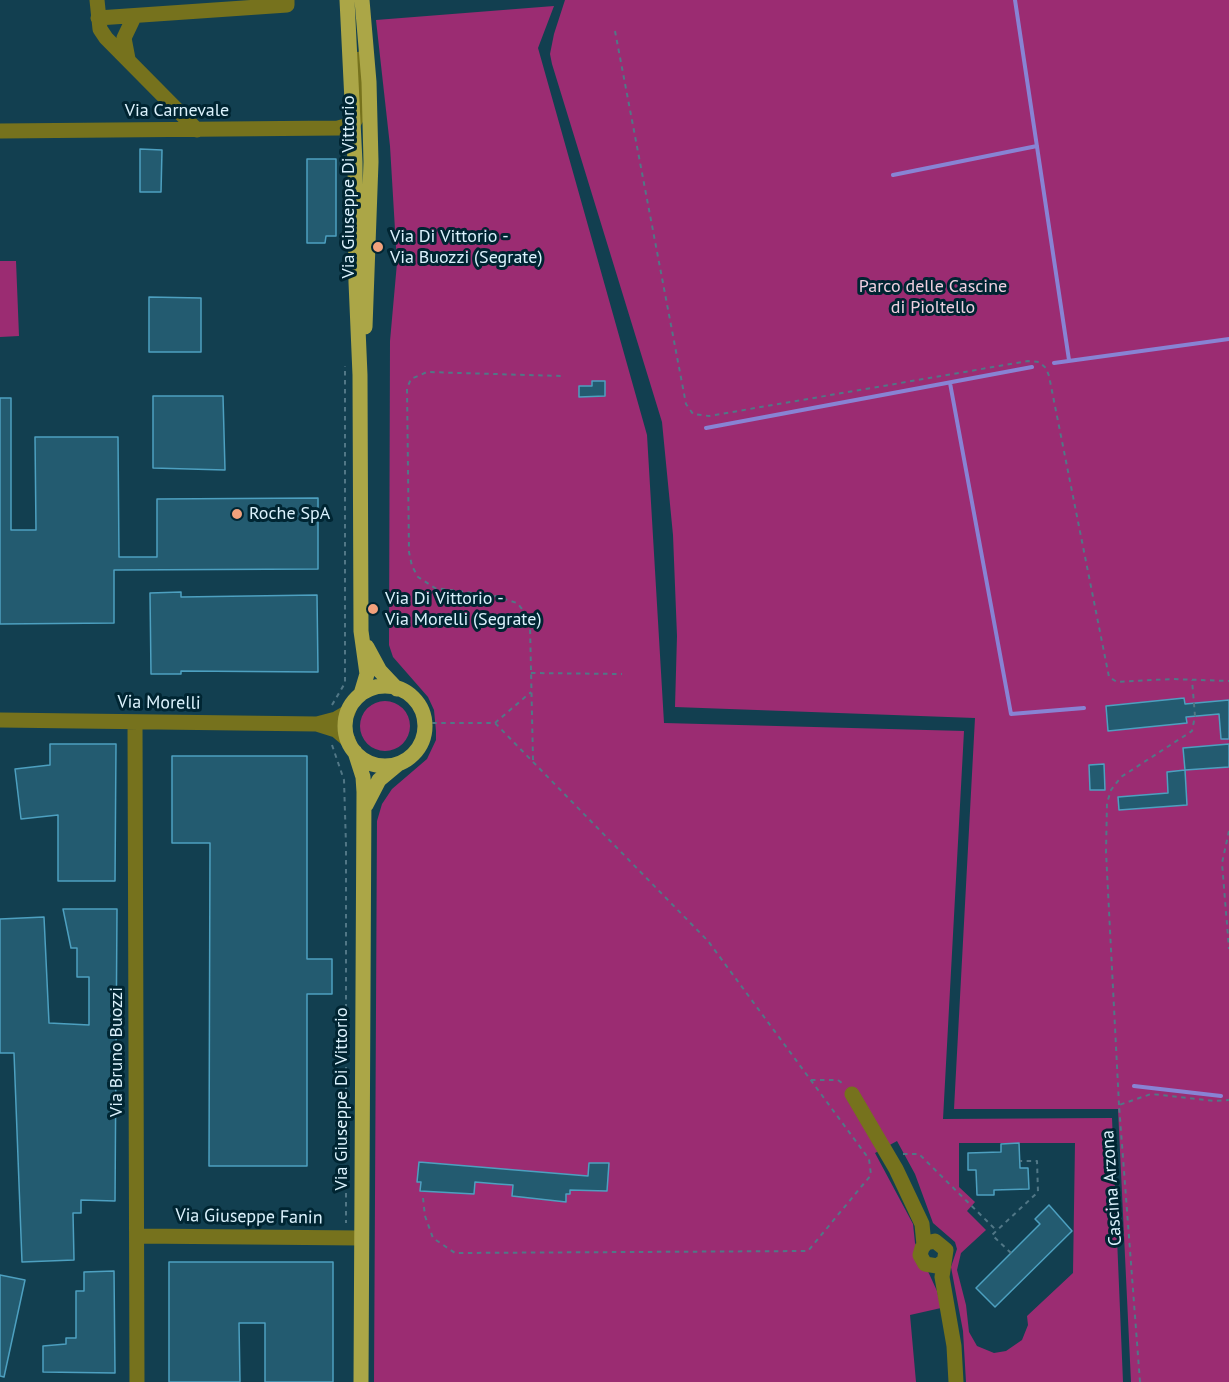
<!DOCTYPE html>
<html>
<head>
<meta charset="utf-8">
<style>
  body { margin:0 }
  canvas { display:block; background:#123f50 }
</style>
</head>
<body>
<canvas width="1229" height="1382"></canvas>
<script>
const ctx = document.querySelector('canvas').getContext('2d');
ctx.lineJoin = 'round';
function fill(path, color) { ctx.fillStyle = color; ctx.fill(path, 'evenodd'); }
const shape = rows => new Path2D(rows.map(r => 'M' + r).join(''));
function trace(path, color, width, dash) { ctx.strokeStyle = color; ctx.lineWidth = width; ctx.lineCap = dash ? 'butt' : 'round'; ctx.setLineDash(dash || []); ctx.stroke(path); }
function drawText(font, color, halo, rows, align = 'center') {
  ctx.font = font + ' "PT Sans",sans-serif'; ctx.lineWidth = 6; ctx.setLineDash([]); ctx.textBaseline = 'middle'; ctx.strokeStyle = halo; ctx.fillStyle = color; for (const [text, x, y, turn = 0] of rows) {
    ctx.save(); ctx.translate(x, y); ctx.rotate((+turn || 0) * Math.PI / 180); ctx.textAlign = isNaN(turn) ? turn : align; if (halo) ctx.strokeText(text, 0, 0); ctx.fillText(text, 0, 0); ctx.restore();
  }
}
const green = shape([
  [565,0,1229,0,1229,1382,1131,1382,1118,1109,954,1109,975,718,675,707,677,636,673,535,662,422,552,64,550,54,554,34],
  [554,6,538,48,647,435,664,723,964,731,943,1119,1112,1118,1123,1382,966,1382,963,1331,951,1267,957,1249,955,1242,933,1223,915,1174,897,1141,875,1153,913,1224,915,1243,937,1291,941,1308,910,1315,916,1382,374,1382,377,821,382,804,392,789,427,759,436,740,436,731,434,710,428,697,393,657,389,645,390,341,397,263,390,146,376,20],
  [959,1143,1075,1143,1073,1273,1027,1316,1028,1325,1022,1340,1006,1351,994,1353,977,1346,969,1332,966,1305,957,1270,961,1253,986,1230,967,1211,975,1202,959,1187],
  [0,261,16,261,19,336,0,337],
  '360 726a25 25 0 1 1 50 0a25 25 0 1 1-50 0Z'
]);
const stream = shape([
  [1015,0,1069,360],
  [893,175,1037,146],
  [1054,363,1229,339],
  [950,383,1011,714,1084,708],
  [706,428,1032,367],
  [1134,1086,1221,1096]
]);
const building = shape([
  [140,149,162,150,161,192,140,192,140,149],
  [307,159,336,159,336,236,326,236,325,243,307,243,307,159],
  [149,297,201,298,201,352,149,352,149,297],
  [592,381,605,381,605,396,579,397,579,386,592,386,592,381],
  [153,396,223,396,225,470,153,468,153,396],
  [0,398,11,398,11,530,36,530,35,437,118,437,119,557,157,557,157,499,318,498,318,569,114,570,114,623,0,624,0,398],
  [181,592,181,597,317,595,318,672,181,671,181,674,151,674,150,593,181,592],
  [1184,698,1185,704,1229,700,1229,739,1221,739,1219,714,1186,717,1187,723,1108,731,1106,706,1184,698],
  [50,744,116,744,115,881,58,881,58,815,21,819,15,769,50,765,50,744],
  [1229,744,1229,767,1185,770,1183,748,1229,744],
  [172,756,307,756,307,959,332,959,332,994,307,994,307,1166,209,1166,210,843,172,843,172,756],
  [1104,764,1105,790,1090,790,1089,765,1104,764],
  [1185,770,1187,805,1119,810,1118,797,1168,793,1167,772,1185,770],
  [63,909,117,909,115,1201,81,1200,81,1213,73,1213,74,1260,22,1262,14,1053,0,1053,0,919,44,917,49,1023,89,1025,89,977,77,977,77,948,71,948,63,909],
  [1019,1143,1020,1168,1028,1168,1029,1189,994,1190,994,1195,977,1195,976,1170,968,1170,968,1153,1001,1152,1001,1144,1019,1143],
  [419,1162,588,1176,589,1163,609,1163,607,1191,570,1190,570,1194,566,1194,566,1202,512,1196,513,1185,498,1184,475,1182,474,1194,420,1191,421,1182,417,1182,419,1162],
  [1049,1205,1072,1231,995,1307,976,1288,1040,1224,1035,1219,1049,1205],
  [169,1262,333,1262,333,1382,265,1382,265,1323,239,1323,240,1382,169,1382,169,1262],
  [114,1271,115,1373,43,1372,43,1346,66,1344,66,1338,76,1338,76,1291,84,1291,84,1272,114,1271],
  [0,1275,25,1280,4,1377,0,1376,0,1275]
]);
const path = shape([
  [615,31,686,404,693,414,709,416,1028,361,1039,362,1046,368,1049,376,1109,677,1117,682,1172,679,1229,681],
  [531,673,622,674],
  [332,705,345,683,345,366],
  [495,723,531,692],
  [332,745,344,780,346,845,346,1223],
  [533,760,530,625,522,609,517,603,495,596,435,588,418,577,412,566,409,552,407,388,411,379,427,372,561,376],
  [1229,831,1222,863,1229,949],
  [811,1080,838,1080,842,1083],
  [1119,1105,1106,852,1107,803,1111,790,1121,777,1192,731,1195,716,1192,680],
  [903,1154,919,1154,997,1231],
  [423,1198,425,1216,433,1238,455,1253,808,1251,871,1175,869,1159,708,941,495,723,425,723],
  [1011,1253,992,1235,1038,1192,1037,1161,1020,1161],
  [1140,1382,1119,1105,1151,1094,1214,1101,1229,1100]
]);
const minor = shape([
  [97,0,100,29,106,38,197,130],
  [98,18,287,5,287,0],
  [128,59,124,38,134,17],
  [0,131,338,128,353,124,359,114,360,59],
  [0,720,317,724,336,730,348,740],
  [135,722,137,1382],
  [317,724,336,719,348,712],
  [852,1094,896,1169,922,1224,924,1245],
  [137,1236,361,1238],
  [944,1261,937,1266,925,1264,920,1255,922,1248,926,1243,935,1241,946,1250,942,1277,954,1346,956,1382]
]);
const major = shape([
  [347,0,355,162,356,282,360,375,361,631,367,674,361,694],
  [362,0,369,82,371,162,365,327],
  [367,647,380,671,397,689],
  '345 726a40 40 0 1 1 80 0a40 40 0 1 1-80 0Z',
  [355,752,363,777,364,792,361,1382],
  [366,805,379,780,397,765]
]);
const markers = [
  [378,247,6,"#f1a17c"],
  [237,514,6,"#f1a17c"],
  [373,609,6,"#f1a17c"]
];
const streetNames = [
  ["Via Carnevale",177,111],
  ["Via Giuseppe Di Vittorio",349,187,-90],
  ["Via Morelli",159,703,1],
  ["Via Bruno Buozzi",117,1052,-90],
  ["Via Giuseppe Di Vittorio",342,1099,-90],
  ["Cascina Arzona",1112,1188,-94],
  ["Via Giuseppe Fanin",249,1217,1]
];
const poiNames = [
  ["Via Di Vittorio -",390,237],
  ["Via Buozzi (Segrate)",390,258],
  ["Roche SpA",249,514],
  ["Via Di Vittorio -",385,599],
  ["Via Morelli (Segrate)",385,620]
];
const parkNames = [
  ["Parco delle Cascine",933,287],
  ["di Pioltello",933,308]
];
fill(green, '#9b2c72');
trace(stream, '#8883d4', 4);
fill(building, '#235b70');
trace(building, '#4da0c0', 1.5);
trace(path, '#517786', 2, [4.5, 4.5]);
trace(minor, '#76721d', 15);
trace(major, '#aba647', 15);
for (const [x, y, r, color] of markers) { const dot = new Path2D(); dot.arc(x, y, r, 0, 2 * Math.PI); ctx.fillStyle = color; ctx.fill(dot); trace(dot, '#002532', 2); }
drawText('18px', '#dbf2fd', '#002532', streetNames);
drawText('18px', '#dbf2fd', '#002532', poiNames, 'left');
drawText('18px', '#efd0e0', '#002532', parkNames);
</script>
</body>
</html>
